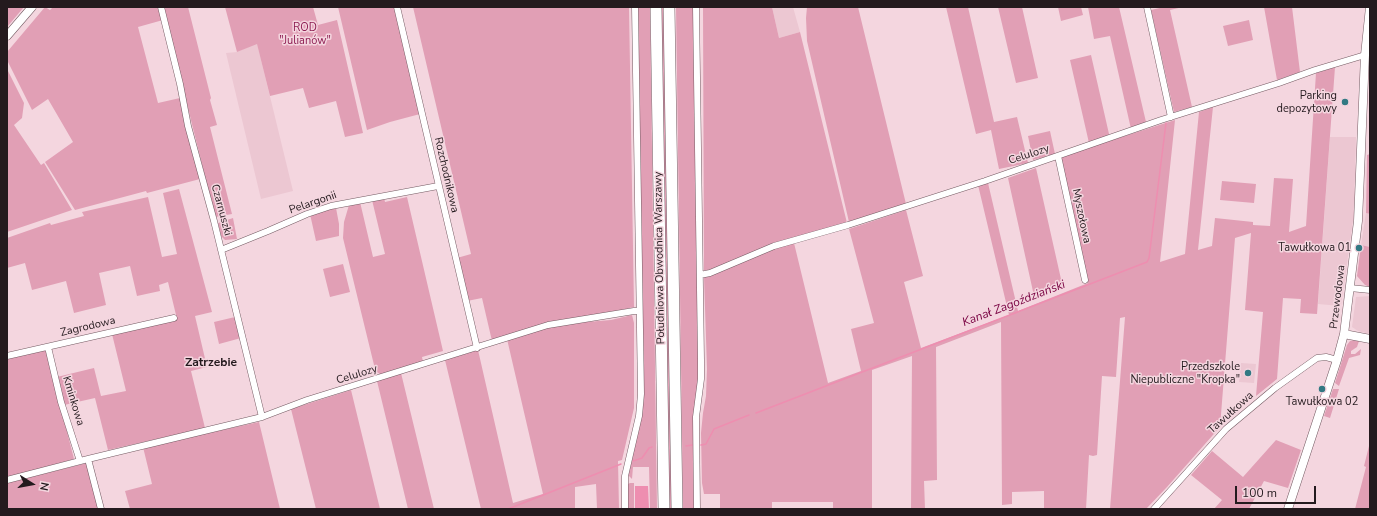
<!DOCTYPE html>
<html>
<head>
<meta charset="utf-8">
<style>
  body { margin:0 }
  #map { position:relative; width:1377px; height:516px; overflow:hidden; background:#f4d6df; font-family:"Nunito Sans",sans-serif }
  canvas { display:block }
  .frame { position:absolute; inset:0; border:8px solid #241a1e; pointer-events:none }
  .north { position:absolute; left:12px; top:464px; width:40px; height:40px; -webkit-text-stroke:3px #f4d6df; paint-order:stroke; rotate:101deg; font-size:11px; font-weight:700; line-height:16px; text-align:center; color:#241a1e }
  .north::after { content:''; display:block; margin:auto; width:14px; height:18px; background:#241a1e; clip-path:polygon(50% 0,100% 100%,50% 72%,0 100%) }
  .scale { position:absolute; left:1235px; top:486px; width:81px; height:18px; box-sizing:border-box; border:2px solid #241a1e; border-top:0; padding-left:5px; font-size:12px; line-height:14px; white-space:nowrap; color:#241a1e; -webkit-text-stroke:3px #f4d6df; paint-order:stroke }
</style>
</head>
<body>
<div id="map">
<canvas width="1377" height="516"></canvas>
<div class="frame"></div>
<div class="north">N</div>
<div class="scale">100 m</div>
</div>
<script>
const ctx = document.querySelector('canvas').getContext('2d');
ctx.lineJoin = 'round';
function fill(path, color) { ctx.fillStyle = color; ctx.fill(path, 'evenodd'); }
const shape = rows => new Path2D(rows.map(r => 'M' + r).join(''));
function trace(path, color, width, dash) { ctx.strokeStyle = color; ctx.lineWidth = width; ctx.lineCap = dash ? 'butt' : 'round'; ctx.setLineDash(dash || []); ctx.stroke(path); }
function drawText(font, color, halo, rows, align = 'center') {
  ctx.font = font + ' "Nunito Sans",sans-serif'; ctx.lineWidth = 3; ctx.setLineDash([]); ctx.textBaseline = 'middle'; ctx.strokeStyle = halo; ctx.fillStyle = color; for (const [text, x, y, turn = 0] of rows) {
    ctx.save(); ctx.translate(x, y); ctx.rotate((+turn || 0) * Math.PI / 180); ctx.textAlign = isNaN(turn) ? turn : align; if (halo) ctx.strokeText(text, 0, 0); ctx.fillText(text, 0, 0); ctx.restore();
  }
}
const built = shape([
  [772,7,793,7,800,32,779,38],
  [257,43,293,191,261,199,226,53,237,52],
  [1330,137,1356,137,1354,213,1341,306,1318,304],
  [1366,213,1370,214,1370,247,1361,245],
  [1370,296,1370,334,1358,331,1352,327,1356,297],
  [1241,363,1256,364,1254,383,1239,382]
]);
const green = shape([
  [7,7,24,7,7,27],
  [45,7,50,10,53,7,159,7,163,20,138,27,158,103,180,98,200,179,147,193,146,191,75,210,45,162,73,142,48,99,32,110,7,60,7,52],
  [163,7,188,7,211,98,210,100,217,125,210,127,232,214,215,217],
  [225,7,313,7,318,25,337,20,363,133,345,137,336,101,309,108,303,88,270,96,257,44,237,52],
  [338,7,396,7,420,114,390,122,367,130],
  [413,7,629,7,634,307,492,341,482,298,467,301,457,258,471,254],
  [638,7,650,7,657,509,650,509,649,467,633,467,632,479,628,475,641,419,644,398],
  [661,7,664,7,672,509,669,509],
  [676,7,694,7,700,379,695,509,683,509],
  [703,7,772,7,779,38,800,32,847,223,708,272,704,270],
  [807,7,858,7,906,204,849,222,807,41,806,18],
  [946,7,968,7,994,122,1017,117,1028,163,999,169,991,130,976,134],
  [998,7,1022,7,1038,78,1016,83],
  [1058,7,1081,7,1083,15,1061,21],
  [1088,7,1119,7,1146,122,1131,129,1110,36,1094,39],
  [1164,7,1183,7,1170,10,1192,107,1174,112,1151,10],
  [1264,7,1292,7,1300,72,1277,80],
  [1249,20,1253,40,1228,46,1223,26],
  [1091,55,1109,134,1107,138,1089,143,1070,60],
  [1335,67,1317,314,1300,313,1301,299,1283,298,1277,379,1256,396,1263,312,1245,310,1251,233,1235,238,1220,427,1167,487,1146,509,1110,509,1125,317,1120,318,1116,377,1102,376,1097,455,1093,456,1089,455,1086,509,1044,509,1044,491,1012,492,1012,504,1002,505,1001,322,936,347,937,480,924,481,925,509,911,509,912,356,872,370,872,509,833,509,833,502,772,502,772,509,720,509,720,494,704,494,702,483,701,433,703,413,706,396,707,369,704,277,783,245,794,243,828,383,861,371,851,329,874,323,849,229,906,210,923,276,904,282,921,348,1009,315,978,185,988,183,1018,311,1088,283,1061,160,1062,156,1175,120,1160,262,1185,254,1199,112,1213,107,1198,250,1212,246,1215,218,1253,222,1253,225,1270,226,1274,178,1293,179,1289,232,1306,226,1316,73],
  [7,69,24,103,22,118,14,125,41,165,44,163,72,210,7,232],
  [1050,131,1055,154,1033,160,1028,136],
  [1370,154,1370,214,1366,213,1367,155],
  [1036,168,1063,288,1034,296,1008,178],
  [1222,181,1256,184,1254,203,1220,200],
  [179,189,212,312,195,316,207,367,191,371,205,428,108,450,95,398,64,405,57,377,94,368,101,396,126,391,112,334,177,319,168,282,159,285,160,291,137,296,130,266,99,273,106,305,74,313,66,281,32,290,25,263,7,268,7,238,50,223,51,225,84,216,82,212,148,197,162,257,177,254,163,193],
  [407,197,443,351,422,357,423,362,381,375,377,372,375,369,343,238,344,222,349,205,360,202,373,257,385,254,372,200,384,198,385,202],
  [336,208,339,224,339,236,316,241,310,214],
  [233,218,237,239,225,240,221,236,218,223],
  [1361,245,1370,247,1370,287,1365,285,1357,276],
  [343,264,350,292,330,297,323,269],
  [632,315,634,323,634,408,622,460,618,461,619,509,597,509,596,484,575,487,575,509,481,509,445,360,478,350,513,503,543,494,507,339,546,328,562,324,611,320],
  [235,317,241,338,219,344,214,322],
  [1355,340,1359,341,1357,347,1351,351,1351,354,1355,354,1361,349,1360,355,1349,358,1339,386,1335,383,1347,345,1350,341],
  [46,349,74,459,7,478,7,358],
  [401,373,434,509,408,509,377,381],
  [1333,389,1339,389,1330,418,1324,416],
  [351,390,380,509,316,509,291,409],
  [259,422,280,509,130,509,125,491,152,484,143,447],
  [1276,440,1301,450,1288,488,1264,481,1249,509,1214,509,1222,500,1191,475,1212,451,1243,477],
  [1370,442,1370,509,1355,509,1366,467,1364,466],
  [87,463,98,509,7,509,7,483],
  [630,483,634,483,634,509,627,509,628,484]
]);
const water = shape([
  [635,486,648,486,649,509,635,509]
]);
const stream = shape([
  [756,413,1147,262,1149,258,1166,123],
  [701,445,706,444,714,429,749,415],
  [686,446,692,445],
  [633,461,642,458,649,448,652,447],
  [508,509,621,464]
]);
const street = shape([
  [161,7,180,84,188,126,214,221,262,417],
  [397,7,477,348],
  [696,7,701,360,701,379,696,417,697,509],
  [1147,7,1171,117],
  [1058,156,1085,280],
  [221,250,268,231,307,214,331,206,438,186],
  [700,275,710,273,774,246,848,225,985,181,1161,120,1279,83,1315,70,1365,55],
  [1350,288,1370,290],
  [48,347,61,402,80,461],
  [7,356,174,318],
  [88,459,101,509],
  [7,480,88,459,262,417,307,400,548,325,634,311,639,311],
  [625,509,625,476,639,416,641,394,635,7],
  [1154,509,1226,429,1275,388,1317,358,1326,357,1337,360]
]);
const secondary = shape([
  [7,36,32,7],
  [1344,334,1370,339],
  [1288,509,1337,360,1344,334,1358,221,1365,55,1370,7]
]);
const highway = shape([
  [656,7,664,509],
  [669,7,677,509]
]);
const markers = [
  [1345,102,4,"#327983"],
  [1359,248,4,"#327983"],
  [1248,373,4,"#327983"],
  [1322,389,4,"#327983"]
];
const parkNames = [
  ["ROD",305,28],
  ["\"Julianów\"",305,41]
];
const poiNames = [
  ["Parking",1337,96],
  ["depozytowy",1337,109],
  ["Tawułkowa 01",1351,248],
  ["Przedszkole",1240,367],
  ["Niepubliczne \"Kropka\"",1240,380],
  ["Tawułkowa 02",1322,402,"center"]
];
const streetNames = [
  ["Celulozy",1029,155,-18],
  ["Rozchodnikowa",446,175,77],
  ["Pelargonii",313,203,-19],
  ["Czarnuszki",221,210,75],
  ["Myszołowa",1081,216,78],
  ["Południowa Obwodnica Warszawy",660,258,-91],
  ["Przewodowa",1338,297,-83],
  ["Zagrodowa",88,327,-13],
  ["Celulozy",357,375,-17],
  ["Kminkowa",73,401,73],
  ["Tawułkowa",1231,413,-42]
];
const waterNames = [
  ["Kanał Zagoździański",1014,304,-21]
];
const neighbourhoodNames = [
  ["Zatrzebie",211,363]
];
fill(built, '#ecc7d2');
fill(green, '#e19fb5');
fill(water, '#ee8eb0');
trace(stream, '#ee8eb0', 1.5);
trace(street, '#745b63', 7);
trace(secondary, '#745b63', 9);
trace(highway, '#745b63', 12);
trace(street, '#fff', 6);
trace(secondary, '#fff', 8);
trace(highway, '#fff', 11);
for (const [x, y, r, color] of markers) { const dot = new Path2D(); dot.arc(x, y, r, 0, 2 * Math.PI); ctx.fillStyle = color; ctx.fill(dot); trace(dot, '#f4d6df', 1.5); }
drawText('11px', '#8d1d52', '#f4d6df', parkNames);
drawText('11px', '#241a1e', '#f4d6df', poiNames, 'right');
drawText('11px', '#241a1e', '#f4d6df', streetNames);
drawText('italic 12px', '#780041', '#f4d6df', waterNames);
drawText('bold 12px', '#241a1e', '#f4d6df', neighbourhoodNames);
</script>
</body>
</html>
